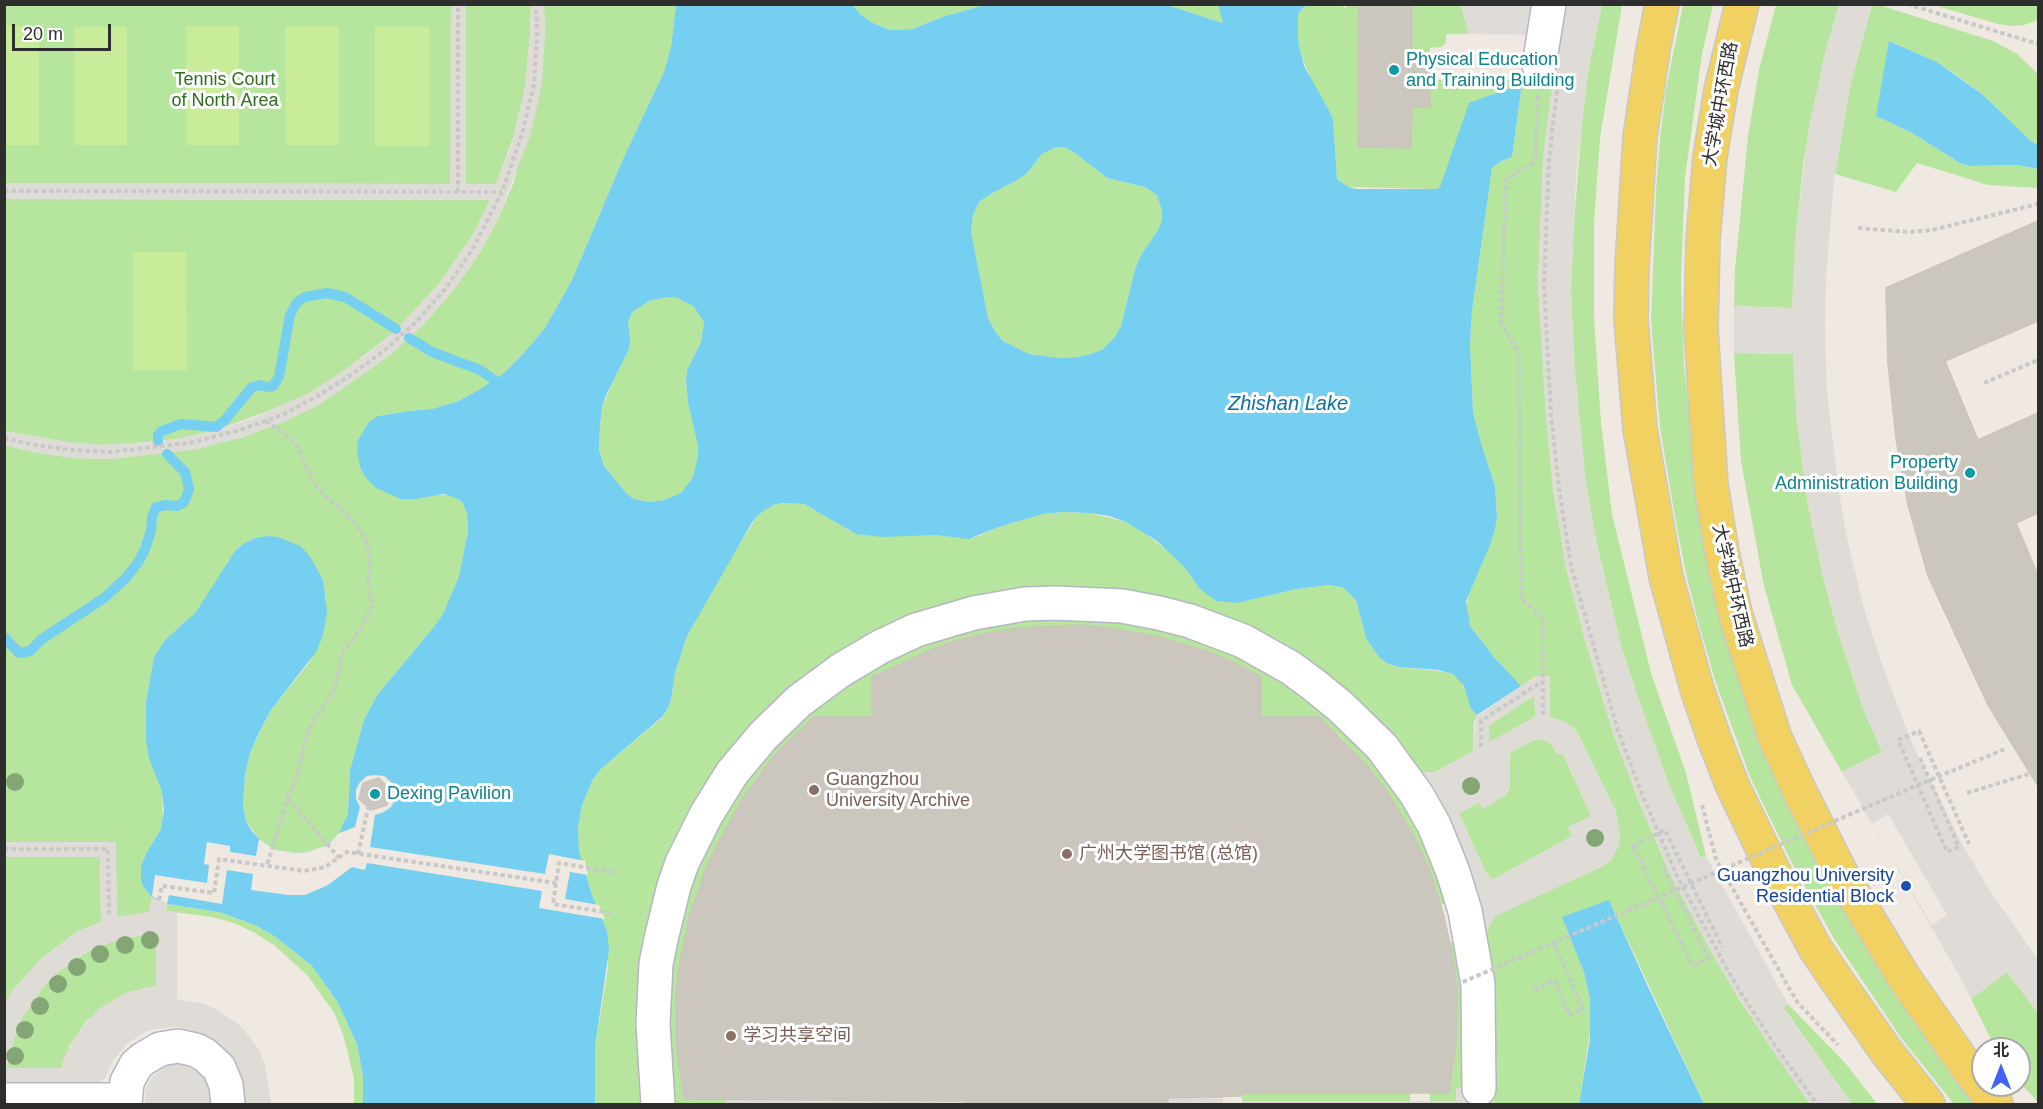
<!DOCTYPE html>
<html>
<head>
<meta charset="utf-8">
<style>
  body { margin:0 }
  #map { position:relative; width:2043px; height:1109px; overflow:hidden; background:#efe9e1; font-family:Helvetica,"Noto Sans SC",sans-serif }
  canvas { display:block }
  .frame { position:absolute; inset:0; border:6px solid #2e2e2e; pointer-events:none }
  .north { position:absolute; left:1971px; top:1037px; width:60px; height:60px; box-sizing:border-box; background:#fff; border:2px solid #ababab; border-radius:50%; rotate:0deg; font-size:16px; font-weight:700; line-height:24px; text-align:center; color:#2e2e2e }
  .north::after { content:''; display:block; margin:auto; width:21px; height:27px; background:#4264fb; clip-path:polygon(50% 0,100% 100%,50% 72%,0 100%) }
  .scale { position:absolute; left:12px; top:24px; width:99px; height:27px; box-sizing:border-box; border:3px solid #2e2e2e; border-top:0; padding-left:8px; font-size:18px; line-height:21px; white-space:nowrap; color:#2e2e2e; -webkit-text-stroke:4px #fff; paint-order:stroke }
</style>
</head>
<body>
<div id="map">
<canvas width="2043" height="1109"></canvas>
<div class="frame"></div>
<div class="north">北</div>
<div class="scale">20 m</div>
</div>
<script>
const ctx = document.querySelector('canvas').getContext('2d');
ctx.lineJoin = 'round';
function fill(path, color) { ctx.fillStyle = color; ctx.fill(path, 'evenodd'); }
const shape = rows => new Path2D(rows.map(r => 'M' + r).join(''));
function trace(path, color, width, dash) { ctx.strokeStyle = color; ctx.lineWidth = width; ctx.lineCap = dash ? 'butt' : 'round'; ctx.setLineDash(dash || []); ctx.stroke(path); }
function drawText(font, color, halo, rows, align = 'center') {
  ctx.font = font + ' Helvetica,"Noto Sans SC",sans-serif'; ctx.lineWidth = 6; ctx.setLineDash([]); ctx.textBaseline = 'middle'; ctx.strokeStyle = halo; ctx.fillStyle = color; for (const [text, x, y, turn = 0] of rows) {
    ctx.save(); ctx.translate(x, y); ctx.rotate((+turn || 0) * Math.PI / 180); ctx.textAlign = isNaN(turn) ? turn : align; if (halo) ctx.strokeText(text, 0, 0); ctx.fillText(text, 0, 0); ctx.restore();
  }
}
const green = shape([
  [4,5,451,5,451,184,5,183],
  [466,5,531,5,530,36,525,87,518,124,496,184,466,184],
  [544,5,676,5,671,47,664,72,623,159,572,280,545,328,524,353,503,374,479,390,456,402,432,409,409,411,378,416,437,495,451,495,458,499,462,502,467,513,468,531,459,576,443,614,433,628,377,695,364,720,350,770,348,814,339,833,328,845,308,852,298,853,275,850,259,839,246,821,243,805,245,775,250,753,271,710,309,663,325,625,326,595,268,536,255,538,243,544,228,561,220,577,196,612,165,640,154,657,146,702,146,740,162,792,163,820,161,829,147,852,141,866,141,881,144,888,152,896,150,912,117,917,115,843,5,842,5,445,33,452,73,458,111,459,196,449,243,437,285,421,320,404,390,355,422,326,452,292,479,254,498,219,514,182,545,35],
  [852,5,985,5,945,16,912,29,902,30,890,30,871,22,860,14],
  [1167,5,1218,5,1223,23],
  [1308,5,1339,5,1346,8,1347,5,1359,5,1358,147,1411,148,1412,107,1430,80,1546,80,1558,5,1566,5,1550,101,1543,159,1538,284,1546,416,1553,489,1566,568,1584,636,1612,730,1637,797,1671,876,1737,996,1810,1104,1704,1104,1609,900,1584,972,1590,999,1591,1025,1579,1104,1494,1104,1494,1014,1486,937,1490,924,1496,916,1502,912,1603,866,1611,860,1620,837,1616,812,1577,732,1574,728,1550,717,1536,676,1521,686,1494,657,1470,626,1466,609,1469,592,1490,545,1497,517,1495,486,1481,443,1473,412,1470,344,1472,311,1492,168,1501,161,1512,157,1522,85,1440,187,1436,189,1348,187,1337,179,1333,120,1330,112,1311,80,1301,54,1298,38,1298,15,1302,8],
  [1412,5,1461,5,1469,34,1446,34,1446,42,1442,47,1430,48,1430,61,1412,61],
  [1602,5,1622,5,1600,138,1594,223,1594,318,1601,423,1612,514,1651,673,1686,773,1706,856,1701,858,1669,785,1636,692,1621,646,1596,540,1585,477,1574,360,1571,290,1573,237,1582,122,1589,66],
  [1683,5,1713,5,1702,54,1685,177,1681,281,1684,366,1694,460,1752,695,1994,1104,1954,1104,1902,1039,1833,937,1790,859,1751,779,1716,683,1699,625,1686,573,1676,523,1660,427,1651,320,1656,191,1660,139,1666,89],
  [1776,5,1839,5,1824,57,1803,165,1796,234,1792,308,1734,306,1735,270,1748,136,1759,70],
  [1872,5,1879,5,1993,41,2017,54,2038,74,2038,145,2031,141,1982,94,1961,78,1937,62,1890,41,1876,116,1912,133,1960,163,1970,166,2018,165,2038,169,2038,188,1988,185,1917,163,1896,192,1835,174,1851,82],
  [1934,5,2038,5,2038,20,2024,25,2012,26,1998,24],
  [1056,147,1064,147,1075,153,1107,178,1145,187,1157,195,1162,211,1162,220,1158,230,1141,255,1135,269,1121,326,1115,337,1103,349,1091,354,1077,357,1059,358,1029,354,1003,341,996,333,988,318,971,232,973,215,979,202,989,195,1019,179,1027,173,1042,154],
  [5,199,490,200,474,233,439,284,393,333,340,374,311,392,282,406,213,431,177,439,136,443,101,445,66,442,5,431],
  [670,297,678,298,694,307,704,322,701,342,687,370,686,381,688,403,698,446,698,456,693,477,681,493,664,500,649,502,634,499,627,494,604,466,599,449,600,425,602,408,630,337,628,323,632,312,651,300],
  [1734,353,1793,354,1797,422,1808,505,1823,577,1838,632,1863,708,1882,752,1842,772,1792,685,1764,586,1741,461],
  [783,503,804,504,856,534,936,535,961,538,976,537,1002,526,1043,514,1064,512,1090,513,1126,522,1141,530,1170,553,1186,569,1199,588,1237,603,1297,589,1330,585,1344,588,1356,600,1366,638,1399,667,1446,672,1453,674,1460,680,1466,691,1471,709,1477,715,1474,722,1473,751,1436,772,1419,772,1249,627,971,598,706,784,643,1104,595,1104,595,1047,608,968,607,931,592,895,579,851,578,827,582,805,593,779,601,769,662,718,667,710,671,700,675,673,687,636,730,559,758,515,773,505],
  [1073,618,1110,620,1142,626,1181,635,1214,646,1269,674,1322,710,1356,743,1392,786,1419,832,1446,900,1444,904,1441,905,1428,866,1414,837,1388,793,1369,768,1341,737,1320,717,1261,717,1261,677,1212,653,1156,636,1102,627,1077,625,1017,628,872,677,872,717,814,717,777,752,757,777,743,798,707,866,689,917,679,967,676,996,676,1043,684,1099,726,1099,726,1104,676,1104,669,1062,668,991,684,899,717,823,761,760,813,707,869,670,929,642,962,632,1033,619],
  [1535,695,1535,715,1533,718,1489,743,1488,727,1489,725],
  [1543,739,1551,744,1557,754,1563,754,1591,816,1572,836,1492,880,1485,871,1459,813,1479,802,1483,809,1508,792,1510,784,1510,753,1533,740],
  [5,857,100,857,101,922,78,931,42,958,13,990,5,1004],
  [167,904,219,912,255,925,276,937,312,966,337,1001,357,1044,363,1076,363,1104,354,1104,354,1078,343,1034,334,1013,308,976,274,945,255,933,234,923,212,917,166,911],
  [156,933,156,986,141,989,86,1021,70,1045,62,1068,6,1068,15,1035,22,1018,44,986,58,972,92,949,120,939],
  [1450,942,1456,943,1461,958,1465,1088,1456,1101,1430,1101,1430,1093,1449,1093,1454,1067,1457,996,1455,969],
  [2007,972,2038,1013,2038,1102,2019,1082,2019,1049,1996,1049,1971,999],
  [1788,1004,1846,1064,1877,1104,1852,1104,1783,1007],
  [1242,1093,1410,1093,1410,1101,1242,1101]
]);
const pitch = shape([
  [5,26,39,26,39,145,5,145],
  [186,26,239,26,239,145,186,145],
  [285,26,339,26,339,145,286,145],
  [74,27,127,27,127,145,74,145],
  [375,27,429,27,429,146,375,146],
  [133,252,186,252,187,370,133,370]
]);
const plaza = shape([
  [1839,4,1872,5,1851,82,1841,141,1834,180,1826,277,1825,332,1827,393,1839,492,1848,543,1865,612,1884,670,1912,743,1962,844,1989,889,2038,960,2038,1013,2007,972,1971,999,1960,977,1842,772,1882,752,1863,708,1838,632,1823,577,1808,505,1797,422,1793,354,1734,353,1734,306,1792,308,1796,234,1808,132,1824,57],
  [1888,814,1947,915,1932,925,1872,824],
  [466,5,466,184,496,184,511,145,525,87,530,36,531,5,544,5,545,35,542,85,530,136,498,219,479,254,452,292,422,326,390,355,320,404,285,421,243,437,196,449,111,459,73,458,33,452,5,445,5,431,66,442,101,445,136,443,177,439,213,431,248,420,311,392,365,356,393,333,416,309,439,284,458,257,474,233,490,200,5,199,5,183,450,184,451,5],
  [1461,5,1540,5,1535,35,1469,34],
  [1566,5,1602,5,1589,66,1582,122,1576,177,1571,290,1574,360,1585,477,1596,540,1621,646,1636,692,1669,785,1701,858,1706,856,1788,1004,1783,1008,1852,1104,1810,1104,1772,1050,1717,963,1671,876,1637,797,1612,730,1584,636,1566,568,1553,489,1546,416,1538,284,1543,159,1550,101],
  [1536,676,1550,676,1550,717,1566,722,1577,732,1616,812,1620,837,1619,846,1611,860,1603,866,1496,916,1490,924,1486,937,1419,772,1436,772,1473,751,1476,717],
  [1534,695,1535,715,1533,718,1489,742,1489,725],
  [1543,739,1551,744,1557,754,1563,754,1591,816,1568,827,1572,836,1492,880,1485,871,1459,813,1478,802,1483,809,1506,795,1510,784,1510,753,1533,740],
  [5,842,116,842,117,917,149,912,152,896,167,904,166,911,177,912,177,999,205,1004,219,1011,242,1027,259,1050,265,1065,271,1104,241,1104,225,1051,209,1037,188,1029,177,1027,156,1029,145,1032,127,1044,113,1061,105,1078,100,1082,5,1082,4,1004,13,990,42,958,78,931,101,922,100,857,5,857],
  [156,933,156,986,128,992,98,1009,77,1034,64,1058,61,1068,6,1068,9,1053,22,1018,44,986,58,972,92,949,108,943,120,939],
  [179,1064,197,1070,206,1078,209,1084,211,1104,145,1104,146,1087,152,1077,167,1066],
  [1456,1088,1494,1089,1494,1104,1242,1104,1242,1101,1456,1101],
  [1187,1093,1223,1093,1223,1104,1168,1104,1168,1098,1186,1098],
  [726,1099,964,1101,964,1104,726,1104]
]);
const water = shape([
  [676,5,852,5,860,14,871,22,890,30,902,30,912,29,945,16,985,5,1167,5,1223,23,1218,5,1308,5,1302,8,1298,15,1298,38,1301,54,1305,68,1330,112,1333,120,1337,179,1348,187,1357,189,1436,189,1440,187,1469,103,1522,84,1512,157,1501,161,1492,168,1472,311,1470,344,1473,412,1481,443,1495,486,1497,517,1495,529,1490,545,1466,601,1470,626,1494,657,1521,686,1477,715,1471,709,1464,686,1453,674,1438,670,1399,667,1387,663,1379,657,1366,638,1356,600,1344,588,1330,585,1297,589,1237,603,1216,601,1199,588,1186,569,1157,541,1126,522,1109,516,1090,513,1064,512,1043,514,1002,526,968,539,935,535,882,537,856,534,804,504,783,503,773,505,758,515,751,524,687,636,675,673,671,700,667,710,662,717,601,769,593,779,582,805,578,827,579,851,592,895,607,931,609,950,595,1047,595,1104,363,1104,363,1076,357,1044,337,1001,312,966,276,937,255,925,219,912,167,904,152,897,144,888,141,881,141,866,147,852,161,829,164,810,162,792,149,758,146,740,146,702,154,657,165,640,196,612,235,551,243,544,255,538,268,536,278,537,300,546,309,555,323,580,327,610,325,625,322,638,316,652,271,710,259,733,250,753,245,775,243,805,246,821,251,830,259,839,275,850,298,853,308,852,319,849,333,840,339,833,348,814,350,770,364,720,377,695,433,628,443,614,459,576,468,531,467,513,462,502,458,499,444,494,416,499,401,499,376,488,365,477,360,467,357,450,358,440,369,422,378,416,409,411,432,409,456,402,479,390,503,374,524,353,545,328,572,280,623,159,664,72,671,47],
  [1056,147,1064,147,1075,153,1107,178,1145,187,1157,195,1162,211,1162,220,1158,230,1141,255,1135,269,1121,326,1115,337,1103,349,1091,354,1077,357,1059,358,1029,354,1003,341,996,333,988,318,971,232,973,215,979,202,989,195,1019,179,1027,173,1042,154],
  [670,297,678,298,694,307,704,322,701,342,687,370,686,381,688,403,698,446,698,456,693,477,681,493,664,500,649,502,634,499,627,494,604,466,599,450,600,425,602,408,606,395,629,349,630,337,628,323,632,312,651,300],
  [1889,41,1937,62,1982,94,2031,141,2038,145,2038,169,2018,165,1970,166,1960,163,1912,133,1876,116],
  [1609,900,1648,987,1704,1104,1579,1104,1590,1039,1590,999,1584,972,1562,917]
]);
const pier = shape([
  [375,775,384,776,391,782,395,790,395,799,391,807,384,812,375,815,370,847,545,874,549,854,585,861,588,875,570,872,565,899,599,905,605,919,539,908,542,891,367,863,365,870,352,867,328,885,305,895,288,895,251,890,253,874,227,870,222,904,169,895,167,904,152,896,155,875,207,883,209,865,204,864,207,842,230,846,230,852,256,856,259,839,275,850,297,853,308,852,328,845,339,833,355,827,360,807,356,799,356,790,360,782,367,776]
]);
const stream = shape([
  [409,338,432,352,480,370,494,380],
  [158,441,158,435,162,431,181,424,216,427,225,420,252,387,260,385,268,387,273,386,279,377,290,315,297,302,305,297,327,293,345,297,396,329],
  [4,637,19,653,30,651,42,639,104,598,125,579,139,561,145,549,151,531,152,517,156,507,166,505,177,506,183,503,186,498,189,489,185,472,167,454]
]);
const building = shape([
  [1359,4,1412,4,1412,61,1430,61,1430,107,1412,107,1411,148,1358,147,1359,4],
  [2038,221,2038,321,1945,361,1978,440,2038,413,2038,513,2016,523,2038,575,2038,786,1988,705,1928,576,1908,505,1896,439,1888,363,1886,288,2038,221],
  [1077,625,1102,627,1156,636,1212,653,1237,664,1261,677,1261,717,1320,717,1369,768,1388,793,1414,837,1428,866,1444,916,1455,969,1457,996,1456,1045,1449,1093,1242,1093,1242,1096,1168,1098,1168,1104,964,1104,964,1101,684,1099,676,1043,676,996,679,967,689,917,707,866,718,843,743,798,777,752,814,717,872,717,872,677,928,651,958,640,988,633,1017,628,1077,625],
  [379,778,391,790,387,805,371,810,359,799,363,783,379,778]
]);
const path = shape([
  [1907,4,2038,44],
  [1557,91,1549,160,1544,284,1551,415,1559,488,1571,566,1617,728,1642,794,1676,874,1722,960,1741,993,1776,1047,1817,1104],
  [1538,96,1535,161,1506,180,1501,323,1519,354,1521,598,1543,618,1543,717],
  [4,191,502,192],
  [458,192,458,4],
  [1858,228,1909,232,1932,230,2038,204],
  [1984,383,2038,360],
  [266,421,290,438,297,446,314,484,325,496,343,510,362,532,369,550,370,560,368,584,371,598,371,608,364,623,342,654,334,691,313,721,306,737,297,776,283,811,267,866],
  [4,438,35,445,73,450,111,452,194,442,240,430,282,415,316,397,354,373,386,349,417,321,446,288,472,250,502,192,522,134,534,84,537,35,536,4],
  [1481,747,1481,721,1543,681],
  [1920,758,1959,847,1947,852,1898,740,1919,731,1969,844],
  [1967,793,2032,773],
  [288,798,339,858],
  [1702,805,1716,859,1793,995,1798,1003,1838,1045],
  [1633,846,1693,966,1708,958,1662,864],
  [4,849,108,849,109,917],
  [358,854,368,808],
  [159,900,162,886,214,893,219,859,304,871,325,867,347,852,556,883],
  [611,913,553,904,556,883,559,863,618,873],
  [1534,990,1554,980,1570,1015,1583,1009,1554,943]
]);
const minor = shape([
  [1539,65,1549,4],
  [4,1100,125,1100],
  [125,1104,127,1082,136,1065,143,1059,160,1049,178,1046,196,1050,205,1055,219,1068,226,1085,228,1104],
  [658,1104,653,1024,656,964,661,939,674,886,682,863,706,815,732,773,763,736,799,701,841,670,880,647,916,630,974,613,1025,604,1056,603,1122,606,1159,613,1190,621,1243,641,1291,668,1314,685,1341,707,1382,747,1417,795,1434,825,1453,872,1465,911,1478,984,1479,1089]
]);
const major = shape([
  [1662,4,1653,50,1640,137,1632,267,1631,320,1640,429,1666,577,1697,689,1715,741,1733,787,1772,868,1815,948,1838,982,1886,1051,1928,1104],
  [1742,4,1721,90,1710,157,1703,240,1701,329,1711,485,1722,552,1735,613,1775,738,1803,798,1842,875,1903,976,1968,1069,1996,1104]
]);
const pathBridge = shape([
  [1633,846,1665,830,1722,947],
  [1449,988,1918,785,2005,749]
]);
const trees = [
  [15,782],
  [1471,786],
  [1595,838],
  [150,940],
  [125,945],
  [100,954],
  [77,967],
  [58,984],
  [40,1006],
  [25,1030],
  [15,1056]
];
const markers = [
  [1394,70,6,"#0f9aa8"],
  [1970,473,6,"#0f9aa8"],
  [814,790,6,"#8d6e63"],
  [375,794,6,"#0f9aa8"],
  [1067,854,6,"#8d6e63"],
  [1906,886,6,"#1a4fb4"],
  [731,1036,6,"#8d6e63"]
];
const cultureNames = [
  ["Physical Education",1406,60],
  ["and Training Building",1406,81],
  ["Property",1958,463,"right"],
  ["Administration Building",1958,484,"right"],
  ["Dexing Pavilion",387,794]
];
const parkNames = [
  ["Tennis Court",225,80],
  ["of North Area",225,101]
];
const streetNames = [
  ["大学城中环西路",1721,104,-80],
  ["大学城中环西路",1732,586,77]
];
const educationNames = [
  ["Guangzhou",826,780],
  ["University Archive",826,801],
  ["广州大学图书馆 (总馆)",1079,854],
  ["学习共享空间",743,1036]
];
const transitNames = [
  ["Guangzhou University",1894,876],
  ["Residential Block",1894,897]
];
const waterNames = [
  ["Zhishan Lake",1288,404]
];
fill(green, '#b6e59e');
fill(pitch, '#c9ec9a');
fill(plaza, '#dfdcd8');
fill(water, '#75cff0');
fill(pier, '#efe9e1');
trace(stream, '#75cff0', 10);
fill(building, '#cbc7bf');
trace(building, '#cbc5ba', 1.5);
trace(minor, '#b4b7c1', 36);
trace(major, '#c9c9c9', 36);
trace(path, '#c9c9c9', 4, [4.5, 3]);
trace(minor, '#fff', 33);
trace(major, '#f2d163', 33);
trace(pathBridge, '#c9c9c9', 4, [4.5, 3]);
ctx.fillStyle = '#84a574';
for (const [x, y] of trees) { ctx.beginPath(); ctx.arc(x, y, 9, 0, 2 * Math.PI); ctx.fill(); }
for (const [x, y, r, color] of markers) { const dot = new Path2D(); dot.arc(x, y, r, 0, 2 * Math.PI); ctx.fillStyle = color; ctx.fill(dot); trace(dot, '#fff', 2); }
drawText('18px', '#0d838f', '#fff', cultureNames, 'left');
drawText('18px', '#2c6e1b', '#fff', parkNames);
drawText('18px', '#2e2e2e', '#fff', streetNames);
drawText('18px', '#785e54', '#fff', educationNames, 'left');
drawText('18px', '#164399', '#fff', transitNames, 'right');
drawText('italic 20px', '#0d6fa3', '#fff', waterNames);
</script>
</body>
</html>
